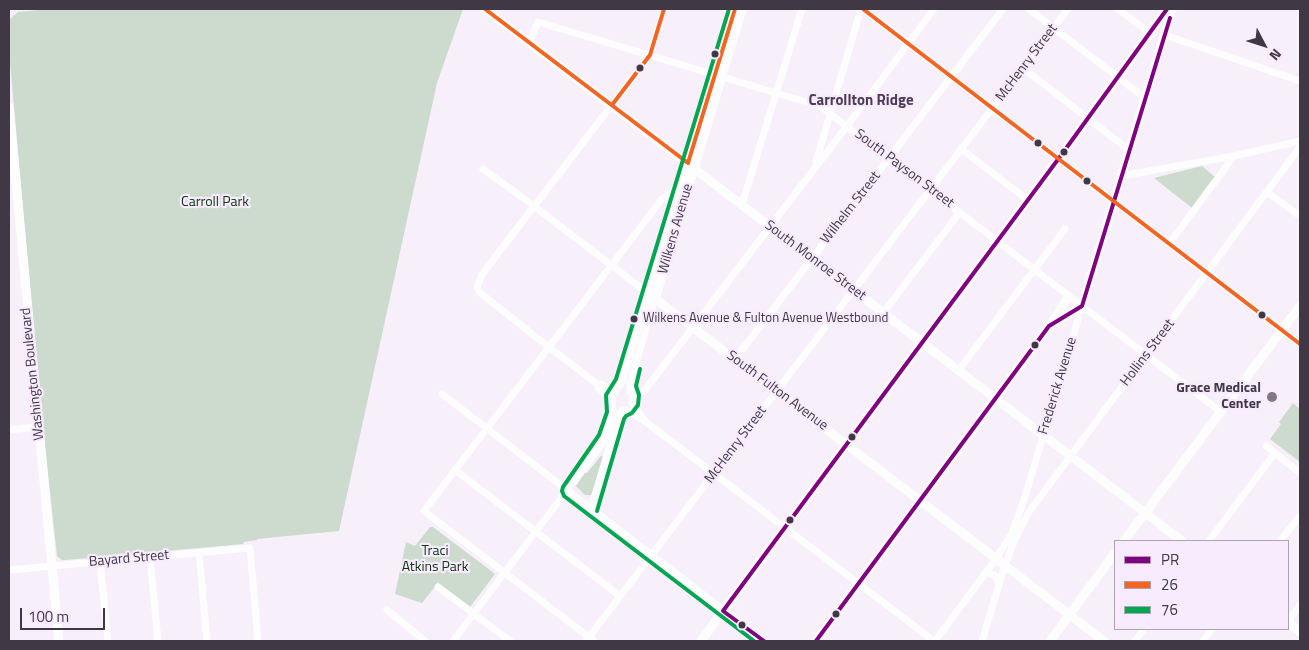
<!DOCTYPE html>
<html>
<head>
<meta charset="utf-8">
<style>
  body { margin:0 }
  #map { position:relative; width:1309px; height:650px; overflow:hidden; background:#f7effa; font-family:"Titillium Web",sans-serif }
  canvas { display:block }
  .frame { position:absolute; inset:0; border:10px solid #403844; pointer-events:none }
  .legend { position:absolute; left:1114px; top:540px; width:175px; height:90px; box-sizing:border-box; background:#f8ebfe; border:1px solid #aea3b4; margin:0; padding:6px 9px; list-style:none; font-size:15px; color:#403844 }
  .legend li { display:flex; align-items:center; gap:10px; height:25px }
  .legend b { width:25px; border:1px solid #aea3b4 }
  .north { position:absolute; left:1239px; top:20px; width:50px; height:50px; -webkit-text-stroke:4px #f8ebfe; paint-order:stroke; rotate:130deg; font-size:14px; font-weight:700; line-height:20px; text-align:center; color:#403844 }
  .north::after { content:''; display:block; margin:auto; width:18px; height:22px; background:#403844; clip-path:polygon(50% 0,100% 100%,50% 72%,0 100%) }
  .scale { position:absolute; left:20px; top:608px; width:85px; height:22px; box-sizing:border-box; border:2px solid #403844; border-top:0; padding-left:6px; font-size:15px; line-height:18px; white-space:nowrap; color:#403844; -webkit-text-stroke:4px #f8ebfe; paint-order:stroke }
</style>
</head>
<body>
<div id="map">
<canvas width="1309" height="650"></canvas>
<div class="frame"></div>
<ul class="legend">
<li><b style="height:6px;background:#800080"></b>PR</li>
<li><b style="height:6px;background:#f26522"></b>26</li>
<li><b style="height:6px;background:#00a651"></b>76</li>
</ul>
<div class="north">N</div>
<div class="scale">100 m</div>
</div>
<script>
const ctx = document.querySelector('canvas').getContext('2d');
ctx.lineJoin = 'round';
function fill(path, color) { ctx.fillStyle = color; ctx.fill(path, 'evenodd'); }
const shape = rows => new Path2D(rows.map(r => 'M' + r).join(''));
function trace(path, color, width, dash) { ctx.strokeStyle = color; ctx.lineWidth = width; ctx.lineCap = dash ? 'butt' : 'round'; ctx.setLineDash(dash || []); ctx.stroke(path); }
function drawText(font, color, halo, rows, align = 'center') {
  ctx.font = font + ' "Titillium Web",sans-serif'; ctx.lineWidth = 4.5; ctx.setLineDash([]); ctx.textBaseline = 'middle'; ctx.strokeStyle = halo; ctx.fillStyle = color; for (const [text, x, y, turn = 0] of rows) {
    ctx.save(); ctx.translate(x, y); ctx.rotate((+turn || 0) * Math.PI / 180); ctx.textAlign = isNaN(turn) ? turn : align; if (halo) ctx.strokeText(text, 0, 0); ctx.fillText(text, 0, 0); ctx.restore();
  }
}
const green = shape([
  [50,9,463,9,437,83,339,531,257,539,257,540,244,542,243,544,66,560,62,560,57,556,41,411,9,50,9,23,11,18,18,12],
  [1202,166,1215,177,1192,208,1154,178],
  [1293,403,1300,409,1300,462,1270,439,1281,424,1279,422],
  [601,456,605,457,599,475,591,495,585,495,576,486,585,473,587,473],
  [430,527,433,527,495,574,470,607,438,583,422,603,395,594,406,542,415,546]
]);
const minor = shape([
  [863,9,1300,344],
  [1029,9,1145,98],
  [1118,9,1151,34],
  [1165,35,1300,81],
  [529,42,538,22,820,106,1221,412],
  [1023,68,1129,150],
  [961,149,1028,200],
  [816,162,861,9],
  [1121,176,1234,156,1300,141],
  [1267,192,1300,216],
  [740,203,744,198,802,9],
  [1169,244,1234,156],
  [883,313,960,212],
  [735,359,1003,9],
  [958,371,1065,229],
  [596,383,598,388,612,399],
  [615,392,601,384,596,383,541,341,479,292,477,286,483,273,650,55,664,9],
  [630,392,630,383,655,299],
  [442,394,764,641],
  [633,398,645,390,847,126,934,9],
  [632,403,646,422],
  [626,410,646,422,934,641],
  [9,430,38,427],
  [1266,446,1300,473],
  [455,470,620,596],
  [591,509,618,417,622,410],
  [1209,541,1275,453],
  [1280,541,1300,516],
  [199,553,207,641],
  [150,558,158,641],
  [100,562,108,641],
  [9,570,250,548,258,641],
  [984,574,991,574,996,576,999,585],
  [438,587,510,641],
  [387,610,425,641],
  [1288,621,1300,605],
  [453,641,602,444,613,413,612,397,622,382,649,294,526,200,483,169],
  [586,641,1068,9],
  [594,641,424,511,662,199,681,185],
  [935,641,996,559,1012,533,1024,500,1082,306],
  [982,641,1005,565,1016,537,1029,512,1300,147],
  [1135,641,1144,629],
  [1203,641,1212,629]
]);
const major = shape([
  [485,9,1182,541],
  [735,9,649,294,1104,641],
  [9,107,59,641],
  [655,299,742,9],
  [1052,322,1069,296],
  [1124,541,1300,306],
  [1288,622,1300,632],
  [701,641,1062,154,1167,9],
  [816,641,1049,326,1082,306,1172,9],
  [1050,641,1115,553]
]);
const bus1 = shape([
  [1082,306,1170,18],
  [764,641,723,611,1062,154,1167,9],
  [816,641,1049,326,1082,306]
]);
const bus2 = shape([
  [485,9,688,163,735,9],
  [863,9,1300,344],
  [612,105,650,55,664,9]
]);
const bus3 = shape([
  [729,9,616,379,606,395,607,412,599,435,563,487,562,491,564,496,754,641],
  [597,511,624,419,626,416,632,413,638,405,639,395,636,386,640,369]
]);
const markers = [
  [715,54,4.5,"#403844"],
  [640,68,4.5,"#403844"],
  [1038,143,4.5,"#403844"],
  [1064,152,4.5,"#403844"],
  [1087,181,4.5,"#403844"],
  [1262,315,4.5,"#403844"],
  [634,319,4.5,"#403844"],
  [1035,345,4.5,"#403844"],
  [1272,397,6,"#807884"],
  [852,437,4.5,"#403844"],
  [790,520,4.5,"#403844"],
  [836,614,4.5,"#403844"],
  [742,625,4.5,"#403844"]
];
const busNames = [
  ["Wilkens Avenue & Fulton Avenue Westbound",643,319]
];
const streetNames = [
  ["McHenry Street",1027,63,-53],
  ["South Payson Street",904,169,37],
  ["Wilhelm Street",851,208,-52],
  ["Wilkens Avenue",676,229,-74],
  ["South Monroe Street",815,261,37],
  ["Hollins Street",1148,353,-53],
  ["Washington Boulevard",33,374,-96],
  ["Frederick Avenue",1058,386,-73],
  ["South Fulton Avenue",777,391,37],
  ["McHenry Street",736,445,-53],
  ["Bayard Street",129,559,-5]
];
const parkNames = [
  ["Carroll Park",215,203],
  ["Traci",435,552],
  ["Atkins Park",435,568]
];
const poiNames = [
  ["Grace Medical",1261,389],
  ["Center",1261,405]
];
const neighbourhoodNames = [
  ["Carrollton Ridge",861,101]
];
fill(green, '#cddace');
trace(minor, '#fefdfe', 7);
trace(major, '#fefdfe', 9);
trace(bus1, '#800080', 4);
trace(bus2, '#f26522', 4);
trace(bus3, '#00a651', 4);
for (const [x, y, r, color] of markers) { const dot = new Path2D(); dot.arc(x, y, r, 0, 2 * Math.PI); ctx.fillStyle = color; ctx.fill(dot); trace(dot, '#f8ebfe', 2); }
drawText('13px', '#403844', '#f8ebfe', busNames, 'left');
drawText('14px', '#403844', '#f8ebfe', streetNames);
drawText('14px', '#08350c', '#f8ebfe', parkNames);
drawText('bold 14px', '#403844', '#f8ebfe', poiNames, 'right');
drawText('bold 15px', '#4c3b55', '#f8ebfe', neighbourhoodNames);
</script>
</body>
</html>
